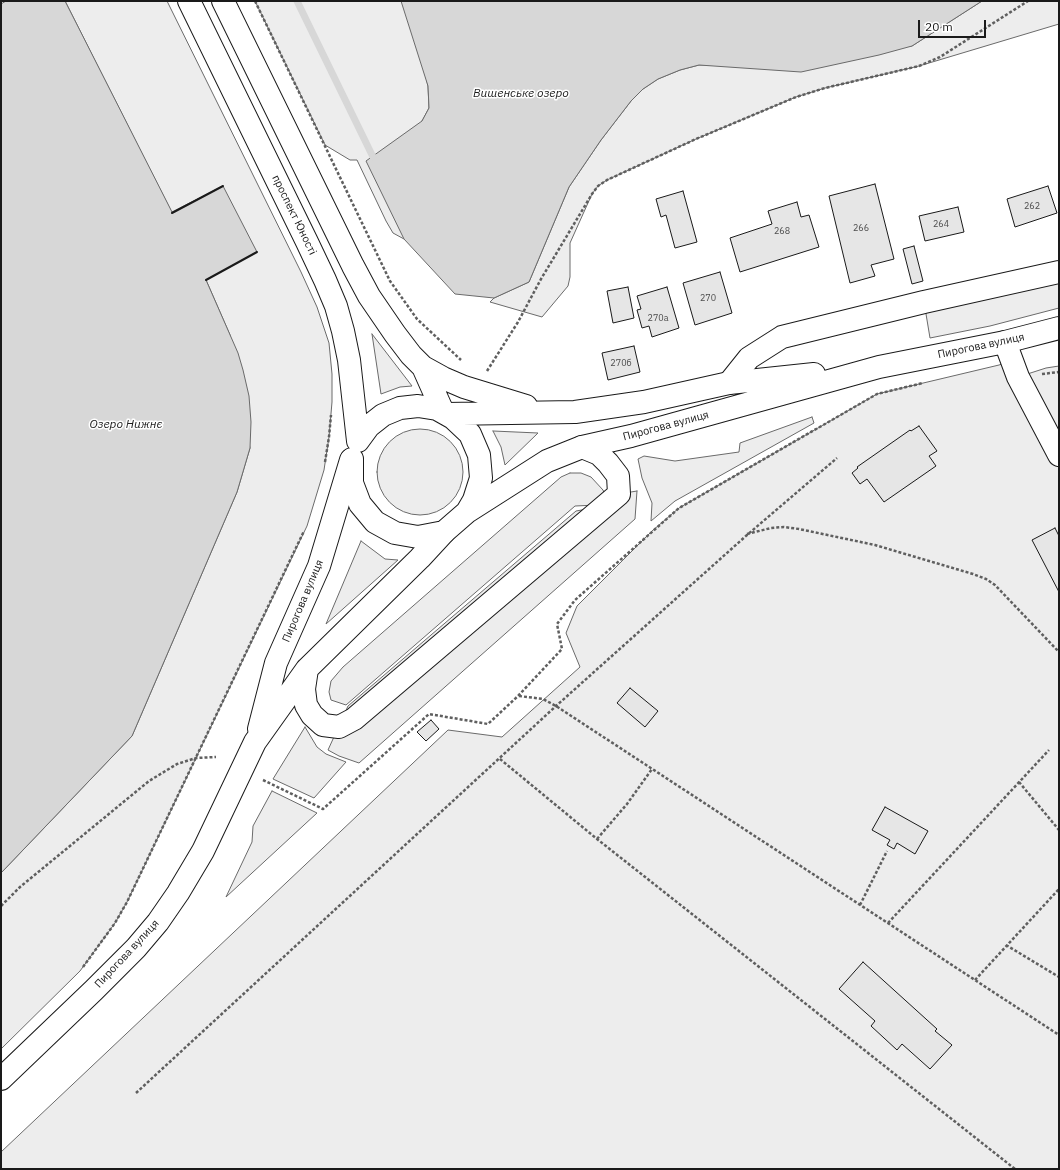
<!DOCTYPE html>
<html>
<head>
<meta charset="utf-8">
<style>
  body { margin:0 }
  #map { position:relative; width:1060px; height:1170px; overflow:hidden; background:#fff; font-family:"IBM Plex Sans",sans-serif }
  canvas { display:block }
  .frame { position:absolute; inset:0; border:2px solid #1a1a1a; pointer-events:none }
  .scale { position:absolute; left:918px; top:20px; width:68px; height:18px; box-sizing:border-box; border:2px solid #1a1a1a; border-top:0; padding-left:5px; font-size:12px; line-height:14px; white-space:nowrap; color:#1a1a1a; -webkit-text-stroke:3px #fff; paint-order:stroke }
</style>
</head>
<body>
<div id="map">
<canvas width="1060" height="1170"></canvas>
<div class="frame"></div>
<div class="scale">20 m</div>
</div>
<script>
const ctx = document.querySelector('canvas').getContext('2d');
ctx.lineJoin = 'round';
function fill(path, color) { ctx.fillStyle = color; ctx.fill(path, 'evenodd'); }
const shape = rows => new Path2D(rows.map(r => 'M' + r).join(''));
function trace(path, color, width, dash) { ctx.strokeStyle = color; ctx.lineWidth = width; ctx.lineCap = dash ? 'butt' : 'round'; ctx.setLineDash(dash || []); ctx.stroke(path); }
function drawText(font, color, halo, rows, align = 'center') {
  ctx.font = font + ' "IBM Plex Sans",sans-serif'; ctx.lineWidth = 3; ctx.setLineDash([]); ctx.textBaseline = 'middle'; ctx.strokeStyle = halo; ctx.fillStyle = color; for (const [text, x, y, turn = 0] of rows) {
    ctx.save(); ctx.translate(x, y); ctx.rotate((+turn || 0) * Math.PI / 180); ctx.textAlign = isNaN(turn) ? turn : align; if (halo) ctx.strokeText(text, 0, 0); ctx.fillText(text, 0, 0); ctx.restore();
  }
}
const built = shape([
  [65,1,167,1,301,272,317,307,329,343,332,374,332,402,329,437,324,470,307,526,127,902,115,923,80,971,1,1049,1,873,132,736,237,492,250,448,230,335,206,280,256,252,172,213,65,1],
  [255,1,408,1,428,86,429,108,422,121,433,181,404,239,393,233,386,221,357,160,350,160,325,145,255,1],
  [982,1,1059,1,1059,24,919,66,825,88,796,97,696,139,607,180,598,186,592,194,570,243,570,277,568,286,542,317,490,302,494,298,529,282,569,187,601,140,631,101,643,89,658,79,680,70,699,65,719,65,912,46,982,1],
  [1059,272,1059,308,990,326,930,338,924,302,1059,272],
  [372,334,412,386,400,387,381,394,372,334],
  [1011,361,1018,377,1046,368,1059,366,1059,1169,1,1169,1,1152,448,730,502,737,580,667,566,633,577,606,652,531,679,508,877,394,999,365,1011,361],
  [812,417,814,423,675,501,651,521,652,503,642,478,638,459,644,456,675,461,739,452,740,443,812,417],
  '377 472a43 43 0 1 1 86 0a43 43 0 1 1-86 0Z',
  [493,431,538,433,505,465,501,447,493,431],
  [570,473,581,473,591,477,603,490,607,500,597,505,575,506,346,705,331,700,329,692,331,681,343,667,561,477,570,473],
  [637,491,635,519,359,763,339,756,328,750,348,706,576,511,599,507,619,494,637,491],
  [361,541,385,559,398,560,326,624,361,541],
  [305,727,317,747,326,754,346,762,314,798,273,779,305,727],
  [272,791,317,813,226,897,252,842,253,826,272,791]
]);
const water = shape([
  [6,1,65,1,172,212,223,186,257,252,206,280,238,353,243,370,249,396,251,422,250,448,237,492,132,736,1,873,1,4,6,1],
  [401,1,982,1,912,46,879,55,801,72,699,65,680,70,658,79,643,89,631,101,601,140,569,187,529,282,494,298,455,294,404,239,366,161,422,121,429,108,428,86,401,1]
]);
const stream = shape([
  [297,1,373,157]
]);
const building = shape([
  [875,184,894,259,871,265,875,276,850,283,829,196,875,184],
  [1048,186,1057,213,1015,227,1007,199,1048,186],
  [683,191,697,242,675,248,666,215,661,217,656,199,683,191],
  [797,202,801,217,809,215,819,247,740,272,730,238,772,224,768,211,797,202],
  [958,207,964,232,925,241,919,216,958,207],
  [914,246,923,281,912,284,903,249,914,246],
  [720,272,732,313,695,325,683,283,720,272],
  [628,287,634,318,613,323,607,291,628,287],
  [667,287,679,328,652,337,649,326,642,328,637,310,641,309,637,296,667,287],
  [634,346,640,372,608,380,602,353,634,346],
  [919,426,937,451,929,456,936,466,884,502,867,479,860,484,852,473,858,468,857,467,910,430,911,431,919,426],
  [1055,528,1059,536,1059,592,1032,540,1055,528],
  [630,688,658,711,645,727,617,703,630,688],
  [431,720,439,729,426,741,417,732,431,720],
  [885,807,928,831,915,854,897,843,894,849,887,845,890,840,872,830,885,807],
  [863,962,937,1029,935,1031,952,1045,930,1069,902,1044,897,1050,871,1026,875,1021,839,989,863,962]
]);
const path = shape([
  [255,1,390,281,417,319,461,360],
  [487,371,518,322,541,279,592,194,598,186,607,180,696,139,796,97,825,88,919,66,940,57,1028,1],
  [1042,374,1059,372],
  [325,462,329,437,331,415],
  [747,534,771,528,784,527,799,529,875,545,973,574,986,579,995,585,1059,652],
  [519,696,543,699,556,706,1059,1035],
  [500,759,597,839,1015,1169],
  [263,780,323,809,429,714,488,724,518,696,562,649,557,624,575,600,679,508,877,394,923,383],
  [1019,782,1059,830],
  [597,839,627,804,652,769],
  [860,905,887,851],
  [1,906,20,887,149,781,177,764,196,758,216,757],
  [888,923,1049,750],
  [1006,945,1059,977],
  [83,967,115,923,127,902,304,531],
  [975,980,1059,889],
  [136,1093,556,706,747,535,837,458]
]);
const minor = shape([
  [1005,342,1018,377,1059,455],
  [729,383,749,358,782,337,924,302,1059,272],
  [307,669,304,689,306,705,312,715,323,725,339,727,354,719,619,494,618,476,608,463,599,454,582,447],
  [259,729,276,663,319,566,351,460],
  [1,1079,94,990,136,948,158,922,178,893,203,851,255,742,307,669,420,558,444,532]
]);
const major = shape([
  [189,1,307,242,325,280,336,306,343,331,349,360,358,441],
  [223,1,353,266,369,296,395,334,411,355,423,367,443,412],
  [423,367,443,378,464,387,526,406],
  [446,414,575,412,644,402,729,383,814,374],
  [352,459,352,483,360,504,375,522,395,533,418,537,444,532,467,512,474,500,481,478,479,455,470,434,453,418,437,409,418,406,400,408,383,415,369,426,358,441],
  [467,512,547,461,582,447,631,436,879,367,1005,342,1059,328]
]);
const wall = shape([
  [172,213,223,186],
  [206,280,257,252]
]);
const numberNames = [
  ["262",1032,206],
  ["264",941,224],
  ["266",861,228],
  ["268",782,231],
  ["270",708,298],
  ["270а",658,318],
  ["270б",621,363]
];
const streetNames = [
  ["проспект Юності",294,215,64],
  ["Пирогова вулиця",981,346,-12],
  ["Пирогова вулиця",666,426,-15],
  ["Пирогова вулиця",303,601,-67],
  ["Пирогова вулиця",127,954,-47]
];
const waterNames = [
  ["Вишенське озеро",521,94],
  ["Озеро Нижнє",126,425]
];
fill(built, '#ededed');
trace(built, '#6a6a6a', 1);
fill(water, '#d7d7d7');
trace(water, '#6a6a6a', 1);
trace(stream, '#d7d7d7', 7);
fill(building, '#e6e6e6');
trace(building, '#1a1a1a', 1);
trace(minor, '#1a1a1a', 24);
trace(major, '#1a1a1a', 24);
trace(path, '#5f5f5f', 2.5, [3, 2]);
trace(minor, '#fff', 22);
trace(major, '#fff', 22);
trace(wall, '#1a1a1a', 2);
drawText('9px', '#4d4d4d', null, numberNames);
drawText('11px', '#1a1a1a', '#fff', streetNames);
drawText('italic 12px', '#1a1a1a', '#fff', waterNames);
</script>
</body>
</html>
